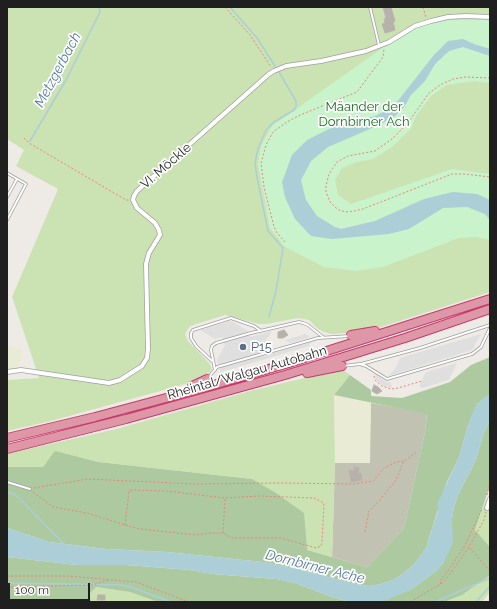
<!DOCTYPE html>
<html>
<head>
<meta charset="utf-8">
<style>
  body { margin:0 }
  #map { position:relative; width:497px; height:609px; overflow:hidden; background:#eeebe6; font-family:Raleway,sans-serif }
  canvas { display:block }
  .frame { position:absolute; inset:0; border:8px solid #1f1f1f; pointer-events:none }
  .scale { position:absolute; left:8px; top:583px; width:82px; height:18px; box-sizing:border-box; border:2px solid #1f1f1f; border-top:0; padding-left:5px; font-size:12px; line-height:14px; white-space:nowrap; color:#1f1f1f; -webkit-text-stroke:3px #fff; paint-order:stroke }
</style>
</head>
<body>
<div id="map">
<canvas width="497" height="609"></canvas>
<div class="frame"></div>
<div class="scale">100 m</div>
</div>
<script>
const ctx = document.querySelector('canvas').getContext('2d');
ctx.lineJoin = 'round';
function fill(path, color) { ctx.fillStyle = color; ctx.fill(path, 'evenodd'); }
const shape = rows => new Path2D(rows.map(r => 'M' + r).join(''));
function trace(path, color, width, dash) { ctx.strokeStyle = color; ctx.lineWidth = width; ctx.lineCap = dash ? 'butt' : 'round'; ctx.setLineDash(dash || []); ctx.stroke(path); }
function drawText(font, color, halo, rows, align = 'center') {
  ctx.font = font + ' Raleway,sans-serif'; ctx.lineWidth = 3.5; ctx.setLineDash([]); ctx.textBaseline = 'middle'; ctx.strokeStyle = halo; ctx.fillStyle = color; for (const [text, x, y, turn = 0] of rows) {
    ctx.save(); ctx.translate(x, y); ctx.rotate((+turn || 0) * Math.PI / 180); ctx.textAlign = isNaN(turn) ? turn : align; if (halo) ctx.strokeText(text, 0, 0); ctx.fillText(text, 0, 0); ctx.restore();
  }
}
const construction = shape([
  [371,403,427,413,425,432,404,528,367,567,332,557,335,463,369,463]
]);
const farmland = shape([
  [7,345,23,350,18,368,7,370],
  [334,395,371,403,370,463,335,463]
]);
const grass = shape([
  [7,7,490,7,490,292,375,329,348,333,332,334,324,332,318,329,309,320,298,318,266,324,259,324,225,315,190,326,185,334,188,341,209,363,212,369,206,377,179,386,47,422,7,431,7,380,39,378,12,297,58,189,16,166,24,150,7,139],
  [342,369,350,375,334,395,335,463,332,557,307,550,252,479,98,462,55,452,43,467,7,467,7,454,116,429,254,390],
  [486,499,490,502,490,547,475,530],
  [489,576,490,577,490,592,482,602,444,602,462,595],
  [95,587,130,592,158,602,91,602,90,593]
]);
const forest = shape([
  [490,357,490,394,477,404,468,426,459,457,446,484,426,548,416,562,404,573,395,579,381,584,369,586,350,583,299,569,263,562,167,552,106,549,49,542,7,528,7,467,43,467,55,451,98,462,252,479,276,493,304,513,307,550,367,567,404,528,425,432,427,414,334,395,350,375,371,390,371,396,402,398,450,382,471,365],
  [490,421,490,485,475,530,490,547,490,577,489,576,462,595,444,602,376,602,387,599,412,589,436,571,444,562,454,507,458,495,476,460,484,432],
  [7,557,77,565,127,565,190,570,213,574,276,579,295,583,332,597,350,602,158,602,130,592,96,587,90,593,91,602,7,602]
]);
const park = shape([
  [444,20,490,20,490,83,474,81,447,85,431,96,416,116,411,129,392,147,373,159,357,162,342,168,335,180,338,195,351,204,452,169,490,174,490,240,476,237,459,238,383,267,357,271,324,267,285,247,270,228,258,164,261,146,272,126,381,49,418,27]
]);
const parking = shape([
  [231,321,247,330,250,337,272,331,262,347,264,356,311,342,309,346,221,372,217,360,225,345,222,337,215,339,200,330],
  [305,334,310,337,290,343,285,340],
  [481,334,472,350,388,376,395,369,400,358],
  [457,363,449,380,422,388,419,386,426,372],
  [375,374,386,382,391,383,392,388,384,386,376,380]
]);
const water = shape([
  [463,39,474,44,490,49,490,56,463,47,449,51,435,64,425,81,411,95,404,107,395,116,379,125,328,147,311,161,301,180,306,200,317,216,335,227,341,229,375,221,424,199,453,192,477,194,490,200,490,220,485,214,467,207,443,208,409,229,389,234,332,239,311,236,295,219,285,197,282,182,292,155,307,140,329,129,375,116,393,107,434,55,448,41],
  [490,394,490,421,484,432,476,460,458,495,454,507,452,520,453,542,449,551,444,562,436,571,427,578,412,589,387,600,376,602,350,602,332,597,295,583,276,579,213,574,190,570,127,565,77,565,7,557,7,528,49,542,106,549,167,552,263,562,299,569,350,583,369,586,381,584,395,579,404,573,416,562,426,548,438,511,438,502,459,457,471,416,477,404]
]);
const stream = shape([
  [230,7,257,38,275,66],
  [30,141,66,80,100,12,99,7],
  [269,317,276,291,283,248,268,231,257,177,255,163,258,149,266,130,274,122,294,110,296,107,296,101,293,96,279,72],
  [7,492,14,494,23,502,65,545],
  [7,583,122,585,131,587,171,602],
  [435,602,490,578],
  [476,602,490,586]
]);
const building = shape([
  [383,7,391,7,395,21,393,22,395,30,385,33,382,24,385,23,384,19,386,18,383,7],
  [284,330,288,335,283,338,278,338,278,332,284,330],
  [374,385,378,387,382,391,377,394,372,391,374,385],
  [354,467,359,468,358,473,361,473,362,480,351,482,349,470,354,471,354,467],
  [98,595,105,595,105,600,97,600,98,595]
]);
const path = shape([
  [225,7,250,35,271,67],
  [423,7,426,18],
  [490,78,465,77,453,79,440,85,429,93,407,124,392,139,375,151,348,156,337,162,329,174,326,186,326,192,330,202,335,207,339,210,346,212,354,211,363,209,452,174,465,174,490,177],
  [24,138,29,143,126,200,129,200],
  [285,242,277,233,274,227,264,187,261,163,266,145,273,132,287,122,300,115,357,92,383,57,384,49],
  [374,376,375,380,382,386,391,389,398,388,422,381],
  [34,488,88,479,194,484,282,483,354,484,373,481,384,468,396,462,404,461],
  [33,492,53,507,87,513,119,523,125,525,140,529,195,535,209,533,223,533,232,538,281,538,316,548,321,546,322,542,324,503,314,498,259,496,225,498,166,491,133,490,129,491,125,525],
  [487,495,490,482],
  [365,532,369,511,379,501,396,480,404,461,416,453],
  [223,533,225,498],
  [470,548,490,571],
  [7,576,68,576,136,582,189,602],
  [441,584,440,581,450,568,464,547,482,509],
  [7,587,93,585,108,580],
  [410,602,441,584,450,574,469,547,484,520,486,512]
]);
const service = shape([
  [370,7,379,45],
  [7,173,26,184,7,220],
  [7,197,17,179],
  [212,361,196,346,191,338,191,333,193,330,231,318,254,326,261,331],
  [361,364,420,348,490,325],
  [343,366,360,364,366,366,387,379,472,354,481,347,490,328],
  [215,370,211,350,212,346,216,343,251,333,299,322,303,323,308,325,323,337],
  [209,377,217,367,224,365,318,338,350,336],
  [7,482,30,489]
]);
const minor = shape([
  [7,372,21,370,109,383,120,380,142,366,147,358,148,349,146,264,149,253,160,235,159,230,155,223,137,208,133,200,134,196,137,191,269,74,274,71,286,66,321,61,366,51,389,42,415,26,431,21,448,17,466,16,490,17],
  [487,508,490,499]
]);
const motorway = shape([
  [351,335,375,331],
  [307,373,342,366],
  [192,386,207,379],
  [7,438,95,417,196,390,289,363,490,299],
  [7,449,126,419,285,375,405,338,490,309]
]);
const markers = [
  [243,347,4,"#5c6f8a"]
];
const parkNames = [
  ["Mäander der",364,107],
  ["Dornbirner Ach",364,122]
];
const streetNames = [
  ["VI. Möckle",166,166,-41],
  ["Rheintal/Walgau Autobahn",247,373,-16]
];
const serviceNames = [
  ["P15",251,347]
];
const waterNames = [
  ["Metzgerbach",58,70,-62],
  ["Dornbirner Ache",315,567,14]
];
fill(construction, '#c2c2b3');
fill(farmland, '#eaebd4');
fill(grass, '#cbe3b2');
fill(forest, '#adc9a0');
fill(park, '#c8f3cb');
fill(parking, '#dfdfdf');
fill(water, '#acced7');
trace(stream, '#acced7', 1.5);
fill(building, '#b7b1ac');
trace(building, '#beb3aa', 1);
trace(service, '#a0a0a0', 3.5);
trace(minor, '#a0a0a0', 5.5);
trace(motorway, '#c6396d', 10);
trace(path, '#ea847c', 1, [2, 2]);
trace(service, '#fff', 2);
trace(minor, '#fff', 4);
trace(motorway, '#dd97a6', 8);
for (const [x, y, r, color] of markers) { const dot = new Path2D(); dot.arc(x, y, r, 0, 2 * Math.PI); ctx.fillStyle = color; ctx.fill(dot); trace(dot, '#fff', 1.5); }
drawText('13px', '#19711e', '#fff', parkNames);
drawText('13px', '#1f1f1f', '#fff', streetNames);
drawText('13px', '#4e5e75', '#fff', serviceNames, 'left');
drawText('italic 14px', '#537a9c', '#fff', waterNames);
</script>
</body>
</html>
